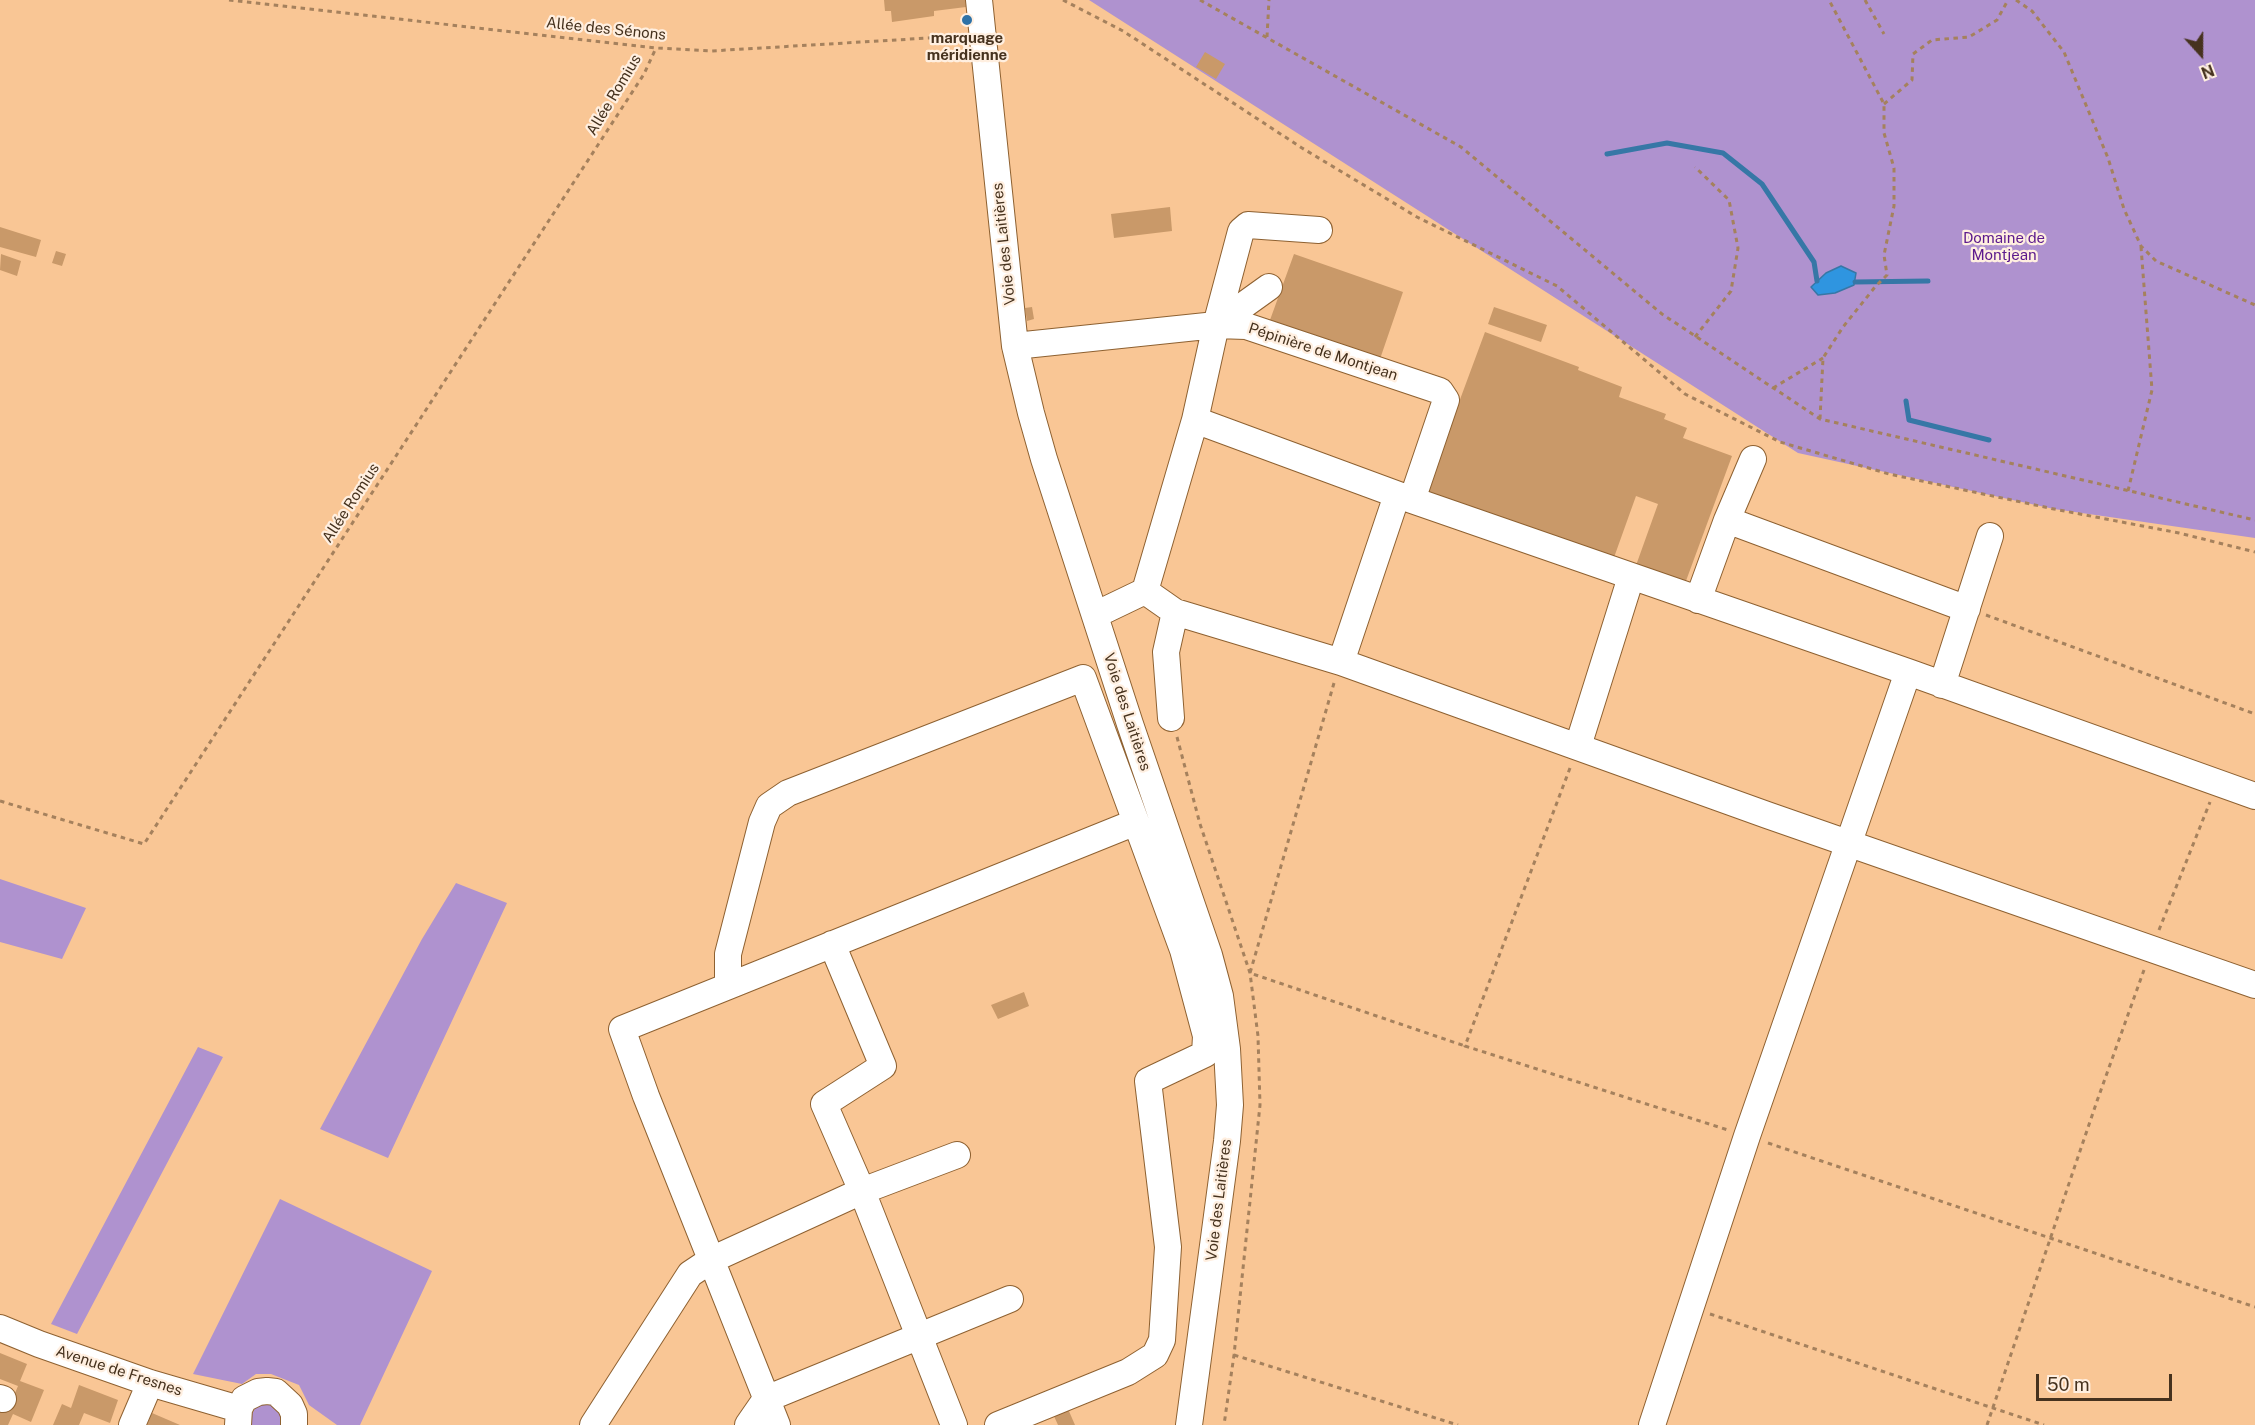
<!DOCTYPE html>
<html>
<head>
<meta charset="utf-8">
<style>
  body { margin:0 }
  #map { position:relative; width:2255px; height:1425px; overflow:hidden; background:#f9c695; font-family:"Public Sans",sans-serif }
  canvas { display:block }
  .north { position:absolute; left:2171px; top:24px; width:60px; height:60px; -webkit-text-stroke:4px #ffefe0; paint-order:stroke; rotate:159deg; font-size:16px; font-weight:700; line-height:24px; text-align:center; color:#46321e }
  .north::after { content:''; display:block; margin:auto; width:21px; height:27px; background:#46321e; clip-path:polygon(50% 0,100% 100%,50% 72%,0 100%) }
  .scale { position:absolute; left:2036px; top:1374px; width:136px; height:27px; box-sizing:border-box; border:3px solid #46321e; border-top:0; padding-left:8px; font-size:18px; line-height:21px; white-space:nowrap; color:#46321e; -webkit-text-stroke:4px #ffefe0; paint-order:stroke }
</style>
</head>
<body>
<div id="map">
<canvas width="2255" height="1425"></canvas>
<div class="north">N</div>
<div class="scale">50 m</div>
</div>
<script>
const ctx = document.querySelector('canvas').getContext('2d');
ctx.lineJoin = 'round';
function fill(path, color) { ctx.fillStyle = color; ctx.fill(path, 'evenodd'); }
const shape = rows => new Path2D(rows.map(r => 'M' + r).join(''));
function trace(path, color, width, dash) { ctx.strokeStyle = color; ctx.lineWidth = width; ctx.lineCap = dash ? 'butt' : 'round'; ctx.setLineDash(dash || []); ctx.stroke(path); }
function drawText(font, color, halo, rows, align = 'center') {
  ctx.font = font + ' "Public Sans",sans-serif'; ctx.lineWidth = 4.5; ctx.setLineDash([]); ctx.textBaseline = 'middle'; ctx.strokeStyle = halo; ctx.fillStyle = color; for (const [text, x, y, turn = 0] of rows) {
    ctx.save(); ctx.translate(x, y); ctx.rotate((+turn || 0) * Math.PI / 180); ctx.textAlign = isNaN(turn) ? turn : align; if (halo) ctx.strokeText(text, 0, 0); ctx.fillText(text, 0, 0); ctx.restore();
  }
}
const green = shape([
  [1089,0,2255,0,2255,538,2054,509,1798,453],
  [0,879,86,908,62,959,0,942],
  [456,883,507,903,388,1158,320,1129,422,939],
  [198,1047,223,1057,77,1334,51,1324],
  [280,1199,432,1271,360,1425,337,1425,309,1405,299,1385,271,1374,256,1374,242,1384,193,1374],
  [270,1402,282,1411,282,1425,252,1425,251,1416,256,1406]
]);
const water = shape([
  [1841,266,1856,273,1854,285,1835,293,1818,295,1811,287,1826,273,1841,266]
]);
const stream = shape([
  [1607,154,1667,143,1723,153,1762,184,1814,262,1817,281],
  [1855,282,1928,281],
  [1906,401,1909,420,1989,440]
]);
const building = shape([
  [884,0,965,0,966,7,934,11,934,16,892,22,891,11,885,11],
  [1205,52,1225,64,1216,79,1196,67],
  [1170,207,1172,231,1114,238,1111,214],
  [0,227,41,240,36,257,0,247],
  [56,251,66,254,62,266,52,263],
  [1,254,21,261,17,276,0,270],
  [1294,254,1403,292,1380,359,1270,320],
  [1032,307,1034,319,1027,321,1025,308],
  [1494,307,1547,325,1541,342,1488,324],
  [1485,332,1579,367,1578,370,1622,387,1619,397,1666,414,1664,419,1687,428,1683,438,1732,456,1683,589,1634,571,1658,504,1636,496,1612,563,1425,494],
  [1024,992,1029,1006,998,1019,991,1005],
  [0,1353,27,1364,20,1381,44,1390,31,1422,13,1414,8,1425,0,1425,0,1409,7,1412,18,1386,0,1379],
  [79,1385,118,1400,110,1423,84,1413,79,1425,53,1425,62,1404,71,1408],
  [1068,1409,1075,1425,1058,1425,1053,1414],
  [152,1413,180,1425,147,1425]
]);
const path = shape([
  [229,0,656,48,711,51,962,36],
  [1063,0,1123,31,1302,148,1417,217,1557,286,1685,394,1780,442,1889,474,2054,509,2179,533,2255,552],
  [1200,0,1461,147,1662,314,1820,419,2255,520],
  [1865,0,1884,34],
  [2016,0,2032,11,2064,52,2108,158,2124,209,2141,246,2156,261,2255,305],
  [1267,37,1269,0],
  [1884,104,1912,80,1913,54,1932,40,1969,37,1997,20,2008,0],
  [1695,337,1731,291,1738,248,1729,200,1695,167],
  [1773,388,1823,358],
  [1820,419,1823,358,1843,327,1875,287,1887,275,1884,255,1894,206,1894,168,1884,133,1884,104,1829,0],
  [2128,491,2152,390,2141,247],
  [1986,615,2255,714],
  [1334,683,1250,973,1465,1046],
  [1177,737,1200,824,1250,973,1258,1036,1260,1105,1234,1355,1224,1425],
  [1570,768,1465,1046,1728,1130],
  [0,801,144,844,644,74,656,48],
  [2159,930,2210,802],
  [1768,1143,2255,1307],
  [1710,1314,2044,1425],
  [1234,1355,1458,1425],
  [1987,1425,2097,1101,2144,970]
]);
const minor = shape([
  [979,0,1015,346,1031,413,1044,459,1130,724,1209,955,1220,996,1227,1049,1230,1105,1227,1141,1189,1425],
  [1216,325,1269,287],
  [1015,346,1216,325,1246,326,1440,391,1446,400,1412,500],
  [1195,420,1216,325,1241,231,1248,225,1319,230],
  [1727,520,1967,609],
  [1145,591,1175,612,1341,662,1767,815,2255,985],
  [1698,600,1727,520,1753,459],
  [1095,615,1145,591,1195,420,1412,500,1908,672,2255,796],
  [1341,662,1397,495],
  [1942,685,1990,536],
  [1171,718,1166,652,1175,612],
  [1578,746,1631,577],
  [832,944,883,1066,824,1104,862,1191,954,1425],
  [728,986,728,954,762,822,769,806,788,793,1083,678,1136,822],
  [0,1328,39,1344,150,1383,239,1409],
  [0,1398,3,1399],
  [132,1425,150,1383],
  [238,1425,239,1409,244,1399,258,1392,267,1391,276,1392,290,1405,294,1414,294,1425],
  [593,1425,690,1274,711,1260,862,1191,957,1155],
  [748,1425,766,1399,1010,1299],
  [777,1425,646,1096,622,1029,1136,822,1183,950,1206,1036,1205,1054,1148,1081,1168,1247,1162,1340,1155,1355,1128,1372,998,1425],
  [1652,1425,1747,1136,1908,672]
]);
const markers = [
  [967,20,6,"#2e72a7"]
];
const streetNames = [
  ["Allée des Sénons",606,29,6],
  ["Allée Romius",614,95,-59],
  ["Voie des Laitières",1004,244,-96],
  ["Pépinière de Montjean",1323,352,18],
  ["Allée Romius",351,503,-57],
  ["Voie des Laitières",1127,712,72],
  ["Voie des Laitières",1219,1200,-83],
  ["Avenue de Fresnes",119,1371,18]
];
const poiNames = [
  ["marquage",967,38],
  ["méridienne",967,55]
];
const parkNames = [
  ["Domaine de",2004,238],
  ["Montjean",2004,255]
];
fill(green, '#af92cf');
fill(water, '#2f95e0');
trace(water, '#3677a6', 1.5);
trace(stream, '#3677a6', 5);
fill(building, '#c99969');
trace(minor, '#8e6131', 28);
trace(path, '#a5815d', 3, [4.5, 4.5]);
trace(minor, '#fff', 26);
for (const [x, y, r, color] of markers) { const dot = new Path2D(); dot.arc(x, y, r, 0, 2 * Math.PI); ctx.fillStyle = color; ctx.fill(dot); trace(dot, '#ffefe0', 2); }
drawText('15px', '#46321e', '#ffefe0', streetNames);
drawText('bold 15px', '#46321e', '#ffefe0', poiNames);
drawText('15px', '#5c1a8d', '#ffefe0', parkNames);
</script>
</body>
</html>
